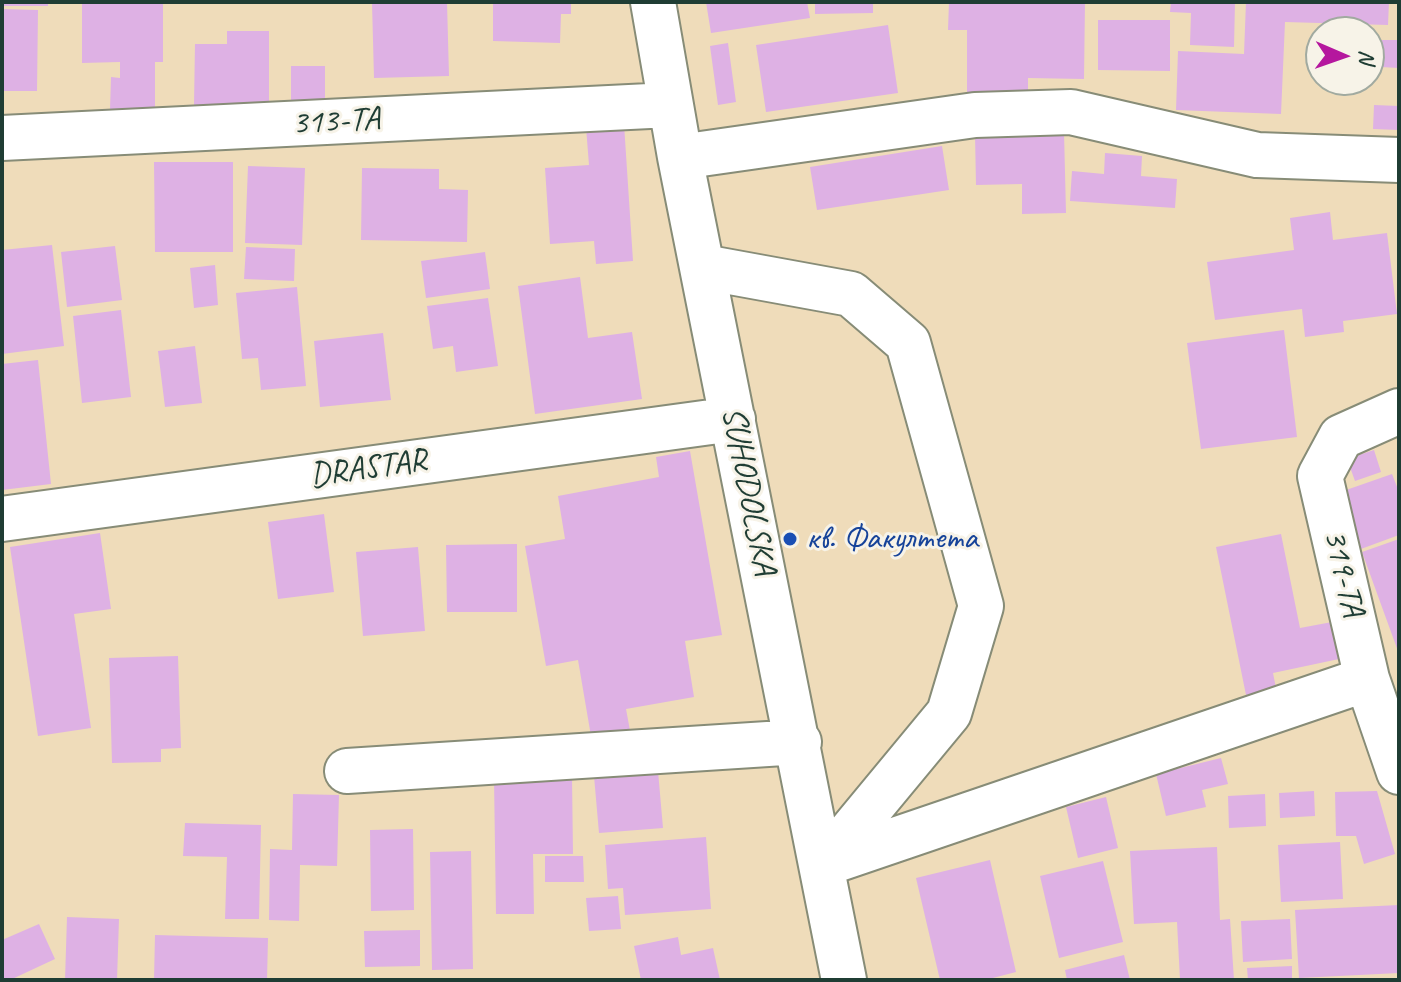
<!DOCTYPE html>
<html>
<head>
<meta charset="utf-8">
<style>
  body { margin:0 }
  #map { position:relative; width:1401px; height:982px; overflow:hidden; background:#efdcba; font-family:Caveat,sans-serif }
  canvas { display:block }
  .frame { position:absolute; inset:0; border:4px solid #1f3d34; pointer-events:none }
  .north { position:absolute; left:1305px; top:16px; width:80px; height:80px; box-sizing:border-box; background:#f7f3e8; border:2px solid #a1aaa0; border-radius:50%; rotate:92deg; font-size:22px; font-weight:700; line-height:32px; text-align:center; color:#1f3d34 }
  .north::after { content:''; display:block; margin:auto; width:28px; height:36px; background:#b5179e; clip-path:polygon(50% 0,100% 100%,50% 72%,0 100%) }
</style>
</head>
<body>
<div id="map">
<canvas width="1401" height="982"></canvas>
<div class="frame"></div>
<div class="north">N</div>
</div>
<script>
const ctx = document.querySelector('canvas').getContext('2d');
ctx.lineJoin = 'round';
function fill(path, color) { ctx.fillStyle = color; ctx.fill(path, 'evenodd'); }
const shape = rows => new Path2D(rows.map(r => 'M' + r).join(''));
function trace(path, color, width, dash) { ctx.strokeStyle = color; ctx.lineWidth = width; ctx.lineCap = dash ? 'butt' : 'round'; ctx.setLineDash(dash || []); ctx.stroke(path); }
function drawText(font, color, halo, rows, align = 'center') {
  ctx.font = font + ' Caveat,sans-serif'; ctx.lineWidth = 6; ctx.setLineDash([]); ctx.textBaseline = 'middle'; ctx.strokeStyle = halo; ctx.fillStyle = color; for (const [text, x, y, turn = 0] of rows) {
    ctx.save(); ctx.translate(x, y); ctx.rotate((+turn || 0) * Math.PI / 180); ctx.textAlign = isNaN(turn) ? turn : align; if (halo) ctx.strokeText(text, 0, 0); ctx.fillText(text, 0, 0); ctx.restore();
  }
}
const building = shape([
  [2,2,48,2,48,6,2,6],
  [82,2,163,2,163,62,155,62,155,110,110,110,111,77,120,78,120,62,82,63],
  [447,2,449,76,374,78,372,3],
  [493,2,571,2,571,14,561,14,560,43,493,41],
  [706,2,807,2,810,18,711,33],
  [815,2,873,2,873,13,815,14],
  [949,2,1085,2,1084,79,1028,78,1028,94,967,93,967,30,948,30],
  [1171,2,1235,2,1234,47,1190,45,1191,13,1170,12],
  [1246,2,1389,2,1388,25,1285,22,1281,114,1176,110,1178,51,1244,54],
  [2,9,38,10,37,91,2,91],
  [1098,20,1170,20,1170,71,1098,70],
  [888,25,898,93,766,112,756,45],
  [227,31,269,31,269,105,194,105,195,44,227,44],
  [1382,40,1399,40,1399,68,1381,67],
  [728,43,736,102,718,105,710,46],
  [291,66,325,66,325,105,291,105],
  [1374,105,1399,106,1399,130,1373,129],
  [624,124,633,261,596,264,594,241,550,244,545,168,589,165,586,127],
  [1064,132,1066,213,1022,214,1022,184,976,185,975,134],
  [942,146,949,190,817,210,810,167],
  [1105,153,1142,156,1141,176,1177,179,1175,208,1070,201,1072,171,1104,174],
  [154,162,233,162,233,252,155,252],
  [248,166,305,168,302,245,245,243],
  [362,168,439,169,439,189,468,190,467,242,361,240],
  [1330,212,1333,240,1387,233,1397,314,1343,321,1344,332,1305,337,1302,309,1215,320,1207,262,1294,250,1290,218],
  [52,245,64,346,2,354,2,250],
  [115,246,122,300,67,307,61,252],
  [246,247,295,249,294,281,244,279],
  [485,252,490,289,426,298,421,261],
  [215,265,218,305,194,308,190,268],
  [580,277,588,338,632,332,642,399,535,414,518,286],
  [297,287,306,386,261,390,258,358,242,359,236,293],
  [488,298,498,366,456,372,453,346,433,349,427,306],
  [121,310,131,397,82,403,73,316],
  [1284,330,1297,437,1201,449,1187,343],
  [383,333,391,400,320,407,314,341],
  [195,346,202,403,165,407,158,351],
  [38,360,51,484,2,490,2,364],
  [1374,450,1381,472,1355,481,1347,459],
  [690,451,722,635,685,641,694,697,626,709,631,736,592,742,578,660,546,666,525,546,565,539,558,496,659,477,656,457],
  [1392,474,1399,492,1399,535,1350,553,1329,496],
  [324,514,334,592,278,599,268,522],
  [100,533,111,609,74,614,91,728,38,736,10,547],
  [1281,534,1300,628,1332,622,1339,659,1273,673,1276,688,1246,695,1216,547],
  [1399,539,1399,654,1362,552],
  [517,544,517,612,447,612,446,545],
  [418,547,425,631,363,636,356,552],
  [178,656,181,748,161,749,161,762,112,763,109,658],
  [1221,758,1228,784,1202,790,1206,807,1166,816,1156,774],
  [658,771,663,828,599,833,594,776],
  [572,777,573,854,533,854,534,914,496,914,494,779],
  [1314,791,1315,816,1280,818,1279,793],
  [1377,791,1395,854,1364,864,1356,836,1336,836,1335,792],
  [293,794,339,795,337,866,300,865,299,921,269,920,270,849,292,850],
  [1265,794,1266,826,1229,828,1228,796],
  [1106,797,1118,848,1078,858,1066,807],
  [185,823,261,825,259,919,225,919,227,857,183,856],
  [413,829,414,910,371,911,370,830],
  [706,837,711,909,625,915,623,888,608,889,605,845],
  [1340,842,1343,899,1281,902,1278,845],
  [1217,847,1220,920,1230,919,1234,980,1180,980,1177,922,1134,924,1130,851],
  [471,851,473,969,432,970,430,852],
  [545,856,583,856,584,882,545,882],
  [990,860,1016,972,985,980,940,980,916,878],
  [1103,861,1123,942,1059,958,1040,876],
  [618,896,621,929,589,931,586,898],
  [1399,905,1399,973,1299,978,1295,910],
  [67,917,119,919,117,980,65,980],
  [1290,919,1292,959,1243,962,1241,921],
  [39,924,55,959,10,980,2,980,2,940],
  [420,930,420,966,365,967,364,931],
  [155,935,268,938,267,980,154,980],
  [678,937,681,955,713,948,720,980,641,980,634,946],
  [1124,955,1130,980,1067,980,1065,970],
  [1292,966,1292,980,1248,980,1247,968]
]);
const minor = shape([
  [653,2,680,157,844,980],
  [2,138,670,105],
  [680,157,975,115,1071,112,1257,155,1399,160],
  [703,267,851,294,908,343,981,606,949,713,824,864],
  [1399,411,1341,437,1320,476,1367,679,1399,772],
  [2,519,733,419],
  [347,771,799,742],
  [824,864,1367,679]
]);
const markers = [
  [790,539,8,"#1a4fb4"]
];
const streetNames = [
  ["313-ТА",336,122,-3],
  ["DRASTAR",368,469,-8],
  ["SUHODOLSKA",748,491,79],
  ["319-ТА",1343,573,77]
];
const transitNames = [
  ["кв. Факултета",806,539]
];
fill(building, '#deb1e4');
trace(minor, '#878c77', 48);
trace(minor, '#fff', 44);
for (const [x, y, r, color] of markers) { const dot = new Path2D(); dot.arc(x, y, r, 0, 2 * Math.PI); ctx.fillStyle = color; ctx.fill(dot); trace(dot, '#f7f3e8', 3); }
drawText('34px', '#1f3d34', '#f7f3e8', streetNames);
drawText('34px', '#164399', '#f7f3e8', transitNames, 'left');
</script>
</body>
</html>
